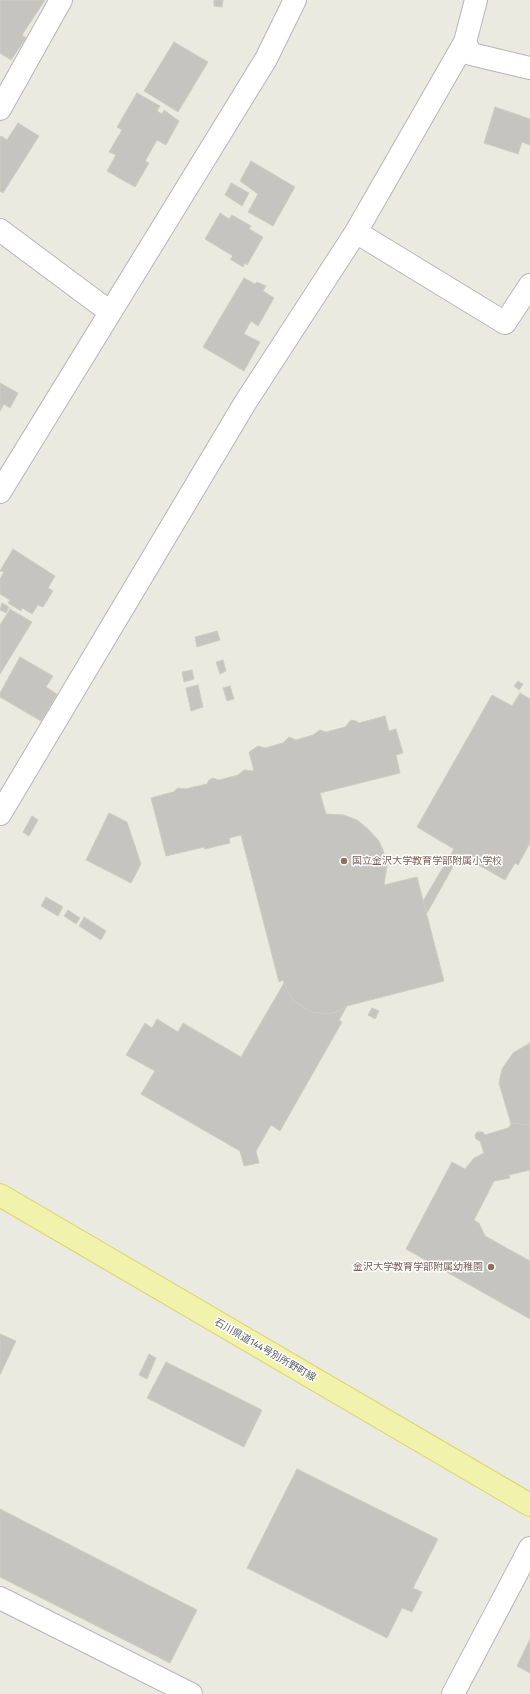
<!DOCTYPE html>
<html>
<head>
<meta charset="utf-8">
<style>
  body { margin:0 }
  canvas { display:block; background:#ebeae1 }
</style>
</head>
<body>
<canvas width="530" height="1694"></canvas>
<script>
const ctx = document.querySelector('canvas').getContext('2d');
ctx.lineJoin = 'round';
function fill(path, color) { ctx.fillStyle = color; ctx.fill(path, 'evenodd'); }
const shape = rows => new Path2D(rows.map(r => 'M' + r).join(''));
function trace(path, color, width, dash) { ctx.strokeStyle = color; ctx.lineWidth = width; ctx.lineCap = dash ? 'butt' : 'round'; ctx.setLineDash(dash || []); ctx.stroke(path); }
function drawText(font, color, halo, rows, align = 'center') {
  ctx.font = font + ' "Fira Sans","Noto Sans JP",sans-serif'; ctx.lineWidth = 3; ctx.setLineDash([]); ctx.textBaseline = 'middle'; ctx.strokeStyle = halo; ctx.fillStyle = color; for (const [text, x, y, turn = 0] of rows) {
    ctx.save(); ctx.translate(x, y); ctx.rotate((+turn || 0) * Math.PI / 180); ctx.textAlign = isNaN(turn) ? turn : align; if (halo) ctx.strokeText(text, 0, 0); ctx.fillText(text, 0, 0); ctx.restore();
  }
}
const building = shape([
  [0,0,45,0,22,35,26,38,11,60,0,53,0,0],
  [214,0,223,0,222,7,214,6,214,0],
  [174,42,208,62,178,112,144,91,174,42],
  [137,93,160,106,157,111,162,114,164,110,179,121,166,145,157,140,145,161,149,163,135,187,107,171,116,155,109,152,122,130,117,127,137,93],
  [495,107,530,119,530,145,522,142,518,154,484,143,495,107],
  [18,123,39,136,3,193,0,191,0,137,1,136,7,140,18,123],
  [251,161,295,187,273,226,248,212,258,194,240,181,251,161],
  [231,183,249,193,242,206,225,195,231,183],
  [220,213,229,219,232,215,251,226,249,229,263,237,247,265,245,263,243,267,230,259,233,256,205,239,220,213],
  [244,278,255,284,257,282,266,286,263,291,274,298,258,326,251,321,244,334,260,342,244,371,203,347,244,278],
  [0,383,18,393,10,408,4,404,0,411,0,383],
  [13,549,55,576,48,588,53,591,43,607,38,605,32,614,22,608,21,611,8,603,10,600,0,594,0,579,4,572,0,571,13,549],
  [2,603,9,607,6,613,0,610,2,603],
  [10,609,32,622,0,674,0,625,10,609],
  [217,631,220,640,197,647,195,637,217,631],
  [20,657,53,676,46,687,57,694,41,721,0,697,0,693,20,657],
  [223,660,226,671,220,674,216,662,223,660],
  [192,670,194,679,184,682,182,672,192,670],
  [518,681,523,684,519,690,514,686,518,681],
  [198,685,203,707,191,711,186,688,198,685],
  [230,686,234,699,227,701,223,688,230,686],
  [520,693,530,699,530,843,518,865,515,863,505,880,461,855,459,856,427,913,423,901,454,849,417,827,492,695,512,706,520,693],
  [385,716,389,731,396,729,403,753,396,755,400,773,320,793,326,814,344,815,357,820,368,829,379,841,383,850,387,866,384,885,417,877,444,981,347,1006,336,1012,326,1014,311,1012,294,1001,288,992,283,980,279,982,241,835,229,838,230,843,205,849,204,847,166,856,151,798,173,792,178,788,185,789,207,784,209,780,213,778,219,780,238,775,244,770,254,771,249,752,258,746,265,748,283,743,289,737,296,740,313,735,320,730,326,732,345,727,351,720,356,721,359,723,385,716],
  [109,813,127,822,141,864,131,883,86,860,109,813],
  [32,816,38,820,29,836,23,832,32,816],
  [46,897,63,907,58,916,41,906,46,897],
  [68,910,80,918,76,924,64,916,68,910],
  [84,917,106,931,101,940,79,926,84,917],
  [284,983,288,992,294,1001,311,1012,326,1014,336,1012,347,1006,339,1020,342,1022,280,1131,271,1125,256,1151,259,1163,244,1166,240,1151,141,1094,155,1071,126,1055,145,1023,152,1028,157,1019,178,1032,183,1023,241,1057,284,983],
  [372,1008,379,1011,375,1019,368,1015,372,1008],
  [530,1043,530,1123,523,1125,516,1123,511,1124,499,1083,502,1069,513,1053,530,1043],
  [516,1123,523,1125,530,1123,530,1319,406,1249,452,1162,465,1169,474,1158,484,1153,480,1141,476,1139,475,1135,477,1132,483,1132,485,1135,508,1128,511,1124,516,1123],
  [530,1170,530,1261,485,1236,479,1223,474,1220,494,1181,510,1178,509,1175,530,1170],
  [0,1334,16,1341,0,1375,0,1334],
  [149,1354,156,1358,147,1379,139,1375,149,1354],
  [166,1362,262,1410,244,1447,147,1398,166,1362],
  [297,1469,438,1539,413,1588,422,1592,412,1612,402,1608,387,1638,247,1568,297,1469],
  [0,1509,197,1610,170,1663,0,1577,0,1509],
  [530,1639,530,1673,517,1666,530,1639]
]);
const minor = shape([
  [476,0,465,42,471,54,530,68],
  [465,42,356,232,505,323,530,285],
  [0,109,61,0],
  [0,230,110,312],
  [0,492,266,59,295,0],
  [0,814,245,403,356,232],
  [0,1598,191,1694],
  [453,1694,530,1548]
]);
const major = shape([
  [0,1195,530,1505]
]);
const markers = [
  [344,861,4,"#8d6e63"],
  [491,1267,4,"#8d6e63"]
];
const educationNames = [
  ["国立金沢大学教育学部附属小学校",352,861],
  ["金沢大学教育学部附属幼稚園",483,1267,"right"]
];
const streetNames = [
  ["石川県道144号別所野町線",265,1350,30]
];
fill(building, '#c6c4be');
trace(building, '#cecdc1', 1);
trace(minor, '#b4b5ba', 24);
trace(major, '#ded367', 24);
trace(minor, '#fff', 22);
trace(major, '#f1f3ad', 22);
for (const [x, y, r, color] of markers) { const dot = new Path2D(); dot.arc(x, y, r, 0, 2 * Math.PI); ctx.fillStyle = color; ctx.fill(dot); trace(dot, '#fff', 1.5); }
drawText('10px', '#785e54', '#fff', educationNames, 'left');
drawText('10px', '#5a5b60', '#fff', streetNames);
</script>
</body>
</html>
